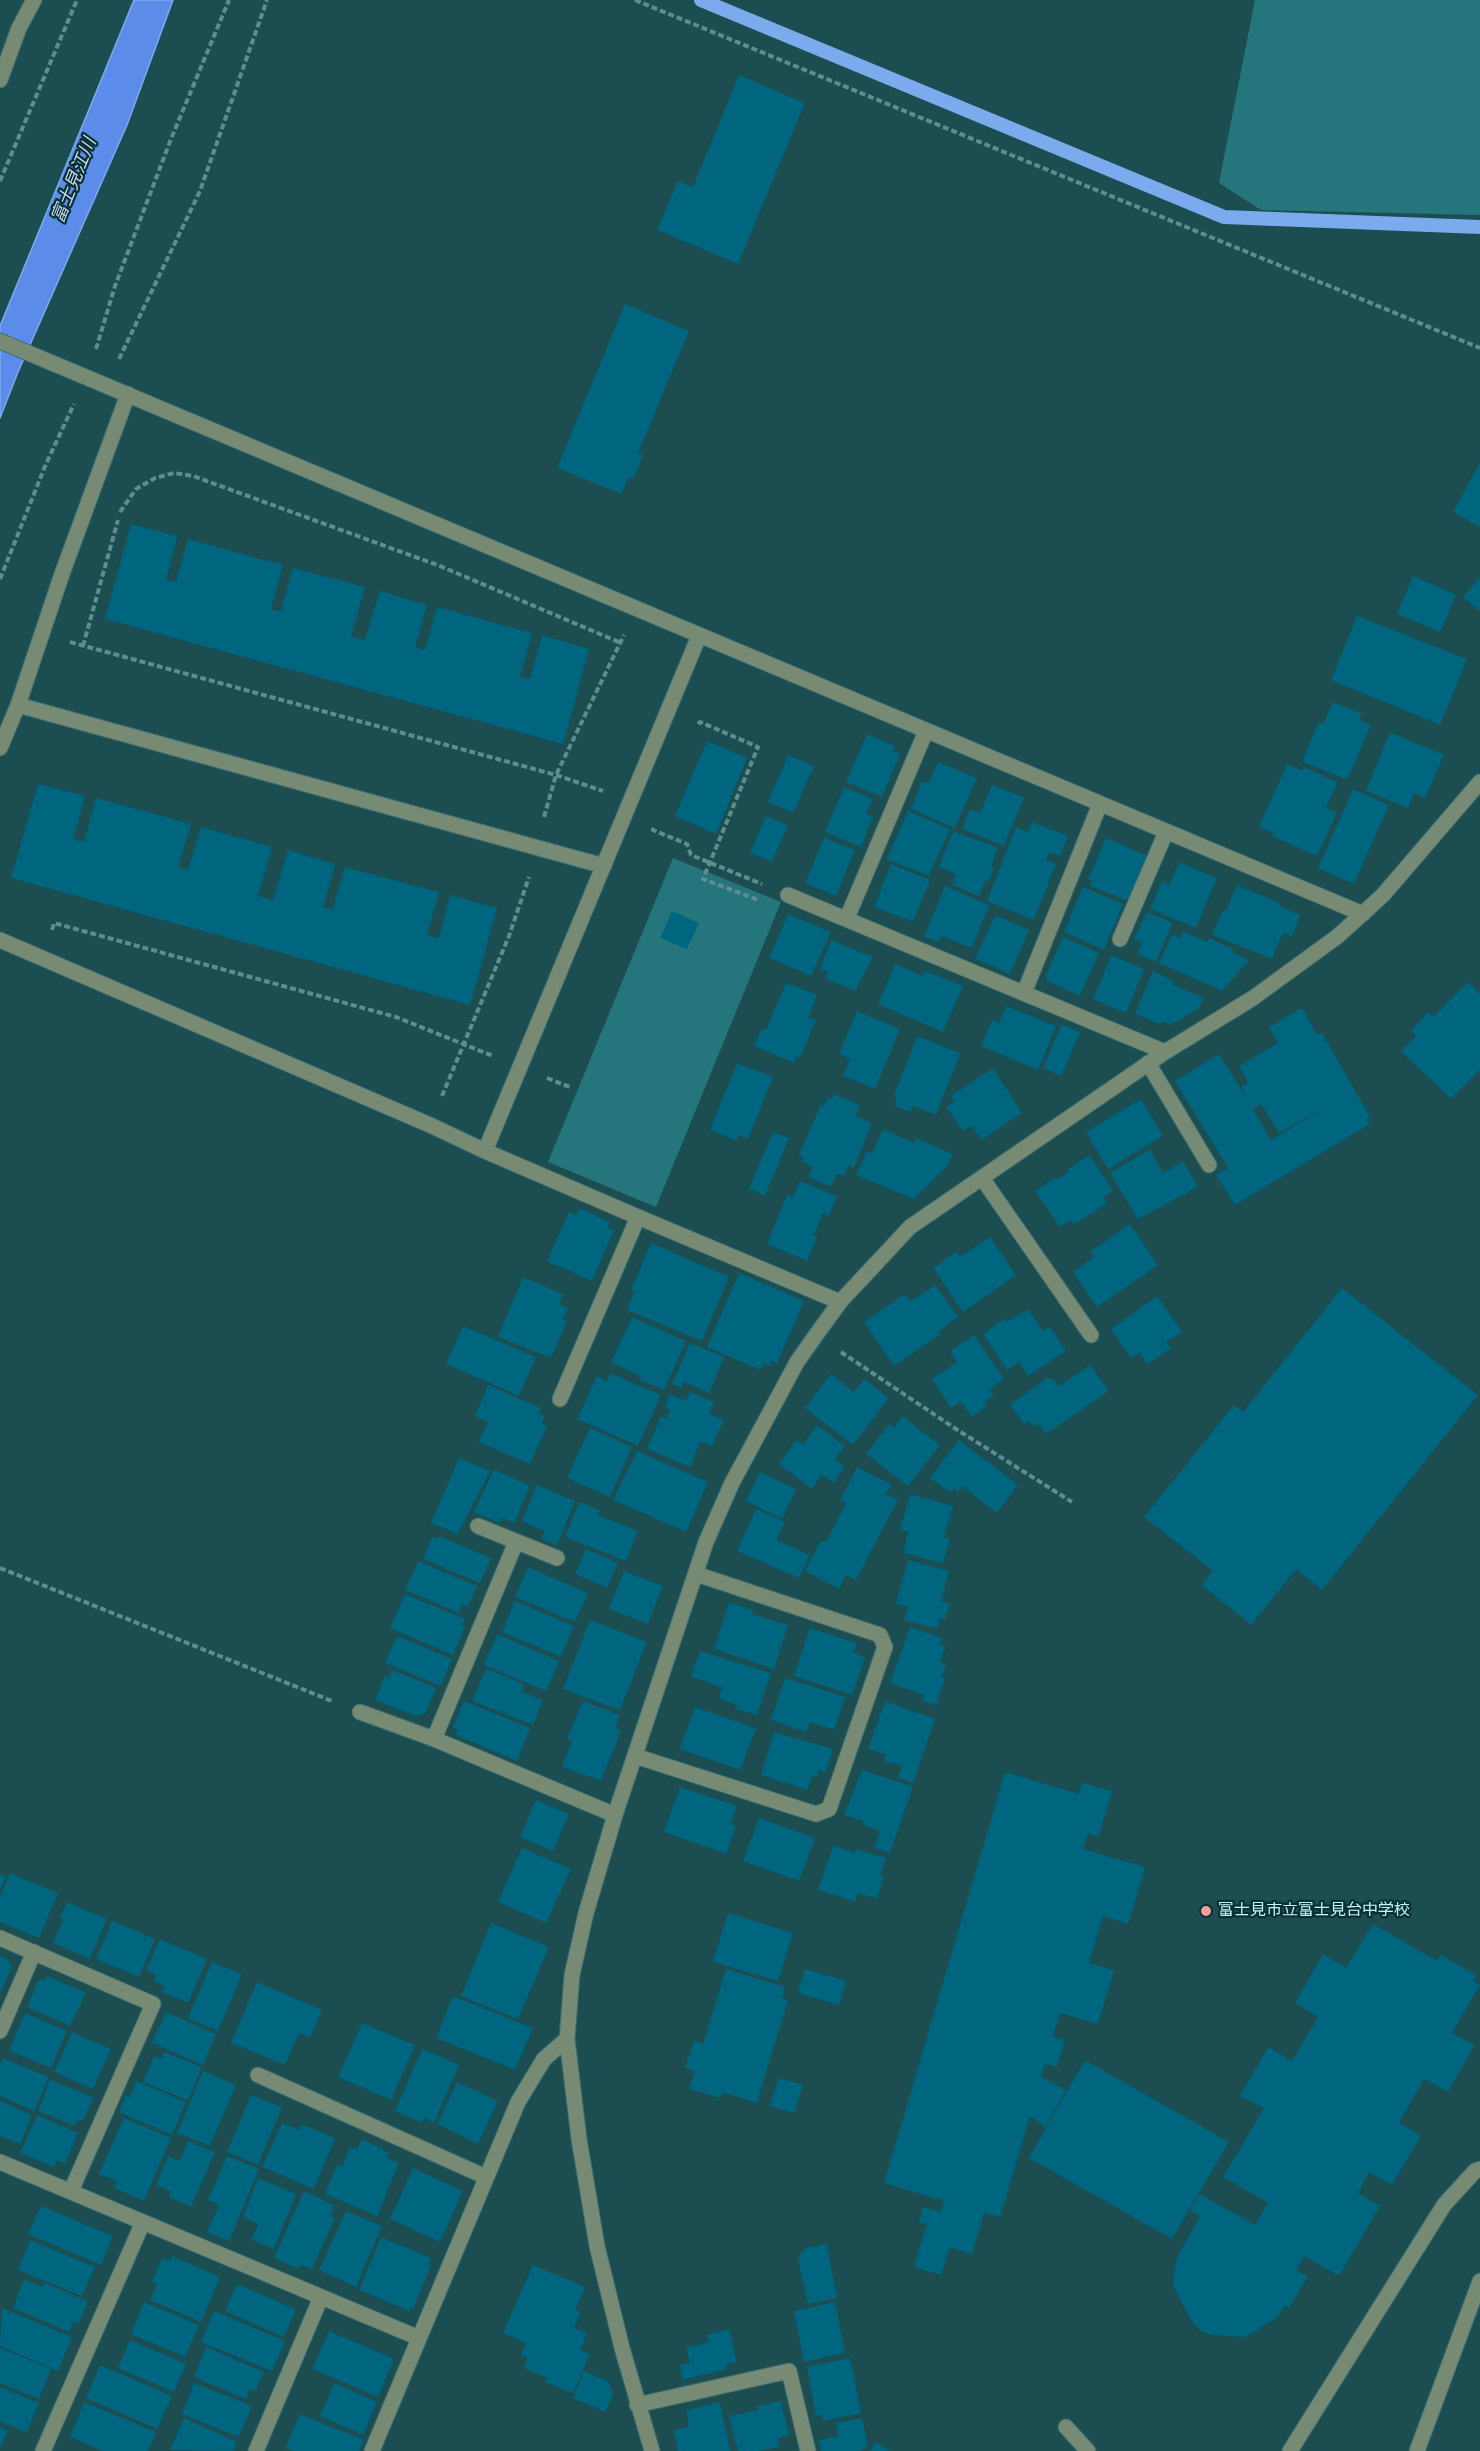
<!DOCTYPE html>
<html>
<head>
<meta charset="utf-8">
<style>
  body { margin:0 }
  canvas { display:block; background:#1b4d51 }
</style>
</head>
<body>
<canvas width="1480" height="2451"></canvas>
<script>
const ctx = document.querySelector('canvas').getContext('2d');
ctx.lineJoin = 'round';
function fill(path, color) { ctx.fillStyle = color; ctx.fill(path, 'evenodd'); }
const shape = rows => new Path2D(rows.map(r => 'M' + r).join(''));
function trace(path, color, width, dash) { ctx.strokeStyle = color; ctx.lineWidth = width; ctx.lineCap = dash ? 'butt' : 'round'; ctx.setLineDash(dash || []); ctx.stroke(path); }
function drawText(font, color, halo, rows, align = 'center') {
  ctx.font = font + ' "Titillium Web","Noto Sans JP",sans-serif'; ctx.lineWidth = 4.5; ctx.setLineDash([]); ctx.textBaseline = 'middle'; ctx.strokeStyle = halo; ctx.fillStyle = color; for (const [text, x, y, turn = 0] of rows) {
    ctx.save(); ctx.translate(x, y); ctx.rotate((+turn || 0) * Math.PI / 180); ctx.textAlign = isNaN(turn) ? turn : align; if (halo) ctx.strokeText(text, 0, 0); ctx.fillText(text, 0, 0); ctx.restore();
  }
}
const green = shape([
  [1255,0,1480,0,1480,215,1261,210,1219,183],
  [673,858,781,902,656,1207,548,1162]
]);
const water = shape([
  [134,0,173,0,127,125,18,372,0,418,0,326,134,0]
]);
const stream = shape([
  [701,0,1224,217,1480,227]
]);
const building = shape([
  [739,75,805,103,738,264,657,230,678,181,693,187],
  [625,304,689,331,638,453,643,455,634,478,629,476,621,494,557,468],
  [1480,462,1480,527,1453,512],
  [131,524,177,536,166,580,176,582,188,539,283,565,271,609,281,611,293,568,365,587,351,636,365,640,380,591,427,605,415,647,425,650,437,607,532,633,520,677,530,679,542,635,589,649,563,744,105,619],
  [1413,576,1456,595,1440,632,1397,614],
  [1480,577,1480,611,1463,597],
  [1357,616,1467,659,1440,725,1331,680],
  [1333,702,1362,714,1359,720,1371,725,1347,780,1302,761,1319,722,1323,724],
  [1390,732,1444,755,1425,798,1414,793,1408,808,1366,791],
  [867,734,895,746,893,751,900,754,882,797,846,782],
  [707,741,747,758,716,834,675,816],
  [788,755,814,766,793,813,768,802],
  [938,762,977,778,955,828,911,809,922,781,929,783],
  [1287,764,1302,771,1304,767,1338,782,1326,808,1337,813,1317,856,1272,836,1274,833,1259,827],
  [38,784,85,796,73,839,84,842,96,798,191,824,178,867,188,870,201,827,272,847,258,896,273,900,288,850,335,864,323,907,333,909,345,867,439,892,427,935,439,938,450,895,497,908,470,1005,11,878],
  [992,785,1024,797,1004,846,962,829,970,809,980,813],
  [844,787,873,799,866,814,873,817,861,847,825,832],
  [1353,789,1389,805,1354,884,1318,868],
  [908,811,950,829,929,876,887,859],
  [766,816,788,825,772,862,750,853],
  [1032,822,1068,836,1060,856,1049,852,1046,860,1056,864,1034,920,987,901,1016,827,1028,832],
  [953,831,998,848,991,866,994,868,989,881,986,880,979,896,952,885,956,874,939,867],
  [824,838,855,850,836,896,805,883],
  [1106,838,1148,856,1128,901,1090,886,1092,881,1088,879],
  [1179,862,1217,878,1196,928,1150,909,1162,881,1169,885],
  [891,864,930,880,913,922,874,907],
  [1237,885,1280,903,1279,906,1300,915,1292,937,1283,933,1272,959,1212,935,1223,910,1226,911],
  [945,886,989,905,972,948,941,936,939,942,924,937],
  [1083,887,1123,904,1104,950,1064,932],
  [672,911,699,923,687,949,660,938],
  [1147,912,1173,923,1156,962,1137,954,1142,942,1134,939],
  [788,914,831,932,811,976,769,958],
  [995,915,1029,930,1010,974,975,959],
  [1183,931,1207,942,1209,938,1233,949,1232,952,1249,960,1222,991,1159,963,1172,935,1180,938],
  [1063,937,1099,953,1080,996,1047,981,1046,975],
  [831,940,873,957,855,991,825,979,828,972,820,969],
  [1111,955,1144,969,1126,1013,1093,999],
  [895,964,923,976,925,971,963,986,943,1032,878,1004],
  [1153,971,1174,981,1173,985,1204,998,1199,1008,1171,1025,1162,1021,1160,1024,1135,1014],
  [1468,982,1480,994,1480,1070,1451,1099,1401,1051,1416,1036,1411,1030,1429,1012,1433,1017],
  [786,983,817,995,808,1018,816,1020,800,1058,796,1056,794,1063,754,1046,762,1028,766,1030],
  [1006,1006,1056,1026,1038,1070,981,1046,992,1020,999,1023],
  [1302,1008,1317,1035,1322,1033,1370,1117,1367,1119,1370,1124,1235,1205,1216,1175,1228,1168,1175,1081,1219,1054,1249,1102,1241,1087,1248,1082,1239,1066,1278,1043,1269,1027],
  [1261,1104,1279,1133,1326,1107,1271,1140,1253,1109],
  [857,1011,900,1029,875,1089,843,1076,850,1059,839,1054],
  [1062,1024,1080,1032,1061,1076,1043,1068],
  [917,1036,960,1053,936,1115,913,1106,911,1112,894,1106,897,1097,894,1096],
  [737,1063,773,1077,748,1139,739,1135,736,1141,710,1130],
  [993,1068,1022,1113,981,1140,972,1126,963,1131,946,1107,954,1102,951,1096],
  [834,1094,860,1105,855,1116,872,1123,854,1168,848,1166,844,1176,837,1174,831,1187,808,1177,813,1166,802,1162,804,1157,799,1155,821,1104,824,1106,828,1097,832,1099],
  [1141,1099,1163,1136,1108,1169,1086,1132],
  [883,1129,914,1143,916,1138,953,1154,946,1169,945,1168,914,1199,856,1175,867,1151,872,1153],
  [773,1132,789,1138,765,1196,749,1189],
  [1150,1149,1163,1173,1183,1161,1198,1187,1138,1219,1110,1173],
  [1089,1155,1113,1190,1103,1198,1107,1203,1074,1225,1071,1220,1060,1227,1035,1191,1056,1177,1058,1179,1068,1172,1067,1170],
  [800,1181,837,1196,829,1216,823,1213,814,1235,817,1237,807,1261,767,1244,787,1195,793,1197],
  [579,1208,610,1222,607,1228,614,1230,592,1281,547,1261,569,1212,576,1215],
  [1130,1224,1158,1265,1097,1307,1073,1272,1094,1257,1091,1251],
  [990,1237,1016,1275,963,1312,933,1268,956,1252,960,1257],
  [651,1243,729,1277,702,1341,627,1310,634,1292,631,1290],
  [739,1273,804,1301,777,1364,771,1361,769,1366,763,1363,760,1370,707,1347],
  [523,1277,563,1294,559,1304,568,1308,563,1320,567,1321,551,1358,498,1337],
  [935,1285,958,1317,939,1331,941,1334,894,1366,864,1322,905,1294,910,1302],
  [1342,1288,1478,1395,1322,1590,1296,1569,1251,1625,1202,1585,1213,1571,1144,1517,1234,1405,1243,1412],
  [1157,1296,1182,1332,1166,1342,1171,1348,1148,1364,1140,1353,1131,1358,1111,1329],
  [1028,1309,1043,1331,1050,1327,1066,1351,1028,1376,1019,1362,1007,1370,983,1334,1005,1318,1007,1322],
  [632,1317,686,1341,664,1390,640,1380,641,1376,611,1363],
  [463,1326,536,1357,519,1396,446,1364],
  [974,1335,1004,1379,990,1389,994,1395,984,1402,987,1406,972,1417,961,1402,951,1408,932,1379,957,1362,950,1351],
  [690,1343,724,1357,709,1393,684,1382,681,1388,672,1384],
  [1090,1365,1109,1391,1046,1434,1039,1424,1034,1427,1029,1421,1024,1424,1010,1405,1048,1377,1050,1380,1053,1378,1059,1386],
  [610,1373,661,1395,638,1446,577,1419,597,1376,607,1381],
  [831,1374,854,1392,864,1379,889,1398,853,1445,805,1408],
  [488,1385,541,1408,538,1414,545,1416,542,1424,547,1426,530,1464,478,1442,488,1422,475,1416],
  [690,1392,714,1402,709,1414,724,1420,712,1446,700,1442,690,1467,647,1449,661,1416,666,1419,670,1409,665,1408,669,1394,686,1401],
  [902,1416,940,1445,908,1486,866,1454,889,1424,894,1428],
  [817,1425,845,1446,835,1459,845,1467,833,1483,822,1474,812,1489,779,1464,796,1440,803,1445],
  [590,1428,632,1447,610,1497,567,1478],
  [959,1440,1018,1485,997,1513,962,1486,959,1492,954,1488,951,1493,930,1478],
  [637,1451,708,1482,686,1532,613,1500],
  [459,1458,490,1471,458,1534,431,1523],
  [857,1467,892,1485,886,1494,898,1500,856,1580,846,1575,839,1589,805,1571,821,1540,826,1542,846,1503,840,1500],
  [494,1469,530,1486,514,1523,502,1518,500,1523,474,1512],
  [760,1472,796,1489,782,1519,746,1501],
  [537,1485,575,1501,557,1545,542,1539,545,1531,522,1521],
  [910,1494,953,1506,944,1537,950,1539,943,1563,903,1553,908,1532,900,1530],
  [579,1502,600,1510,598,1515,638,1531,626,1561,565,1537],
  [756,1509,785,1522,776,1540,810,1555,799,1578,737,1551],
  [439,1536,491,1558,480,1583,423,1559,432,1537,437,1539],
  [586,1549,618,1563,607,1588,575,1574],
  [908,1560,949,1571,941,1601,950,1604,945,1619,940,1618,937,1629,904,1620,908,1607,896,1604],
  [418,1561,477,1586,468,1607,462,1604,459,1613,405,1590],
  [528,1567,588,1593,575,1622,515,1597],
  [624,1571,663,1586,648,1624,609,1609],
  [405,1594,465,1619,462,1625,465,1626,453,1655,390,1628],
  [515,1601,574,1626,561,1657,502,1632],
  [729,1602,753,1610,752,1614,788,1625,774,1669,714,1649],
  [590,1620,647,1642,620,1710,563,1689],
  [910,1627,942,1638,940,1644,946,1646,940,1662,946,1664,941,1677,945,1678,936,1706,922,1700,924,1695,890,1683],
  [810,1628,857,1643,854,1653,865,1657,852,1695,794,1676],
  [497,1634,559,1661,546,1691,484,1665],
  [397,1636,452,1659,441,1686,385,1663],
  [700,1651,771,1673,757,1715,735,1709,737,1705,719,1699,722,1687,691,1677],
  [486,1669,524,1684,521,1691,543,1700,533,1725,472,1701],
  [392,1670,436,1688,425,1714,415,1716,375,1700,385,1676,389,1677],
  [785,1678,845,1697,834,1730,810,1722,806,1732,771,1720],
  [464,1701,530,1728,517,1761,456,1735,457,1730,453,1728],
  [583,1701,620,1715,615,1728,621,1731,601,1781,562,1767,572,1741,567,1739],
  [885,1701,935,1719,913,1783,898,1778,902,1766,884,1761,886,1755,868,1749],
  [695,1707,756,1728,740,1770,680,1749],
  [774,1732,833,1749,826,1772,819,1770,817,1777,812,1776,807,1790,761,1775],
  [862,1770,913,1787,890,1853,874,1848,880,1831,862,1825,864,1821,844,1815],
  [1005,1772,1079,1794,1082,1783,1112,1791,1099,1836,1088,1834,1083,1849,1145,1867,1128,1924,1103,1916,1089,1963,1114,1970,1098,2024,1060,2013,1053,2037,1065,2040,1057,2067,1045,2064,1041,2077,1066,2090,1046,2127,1030,2116,1000,2217,984,2213,972,2254,950,2247,941,2275,914,2267,927,2224,919,2223,923,2207,941,2212,944,2201,884,2183],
  [680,1787,737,1806,731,1824,736,1826,726,1854,664,1832],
  [536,1800,569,1814,553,1851,520,1837],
  [759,1818,815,1838,799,1881,743,1861],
  [833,1846,855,1853,856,1849,886,1858,880,1875,884,1876,877,1899,858,1893,855,1902,818,1890],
  [522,1848,571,1869,546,1923,498,1902],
  [10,1873,58,1893,39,1938,0,1922,0,1897],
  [0,1874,6,1876,0,1890],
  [67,1902,107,1919,90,1959,53,1943,63,1919,60,1918],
  [728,1913,793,1933,778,1981,713,1962],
  [112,1921,155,1939,139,1977,96,1959],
  [491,1923,549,1947,518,2019,461,1996],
  [1373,1924,1437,1961,1441,1955,1477,1976,1473,1981,1480,1985,1452,2033,1475,2045,1448,2092,1424,2079,1399,2123,1421,2136,1392,2185,1369,2172,1358,2193,1380,2206,1339,2276,1304,2256,1296,2270,1308,2276,1289,2308,1285,2306,1277,2317,1256,2331,1245,2337,1211,2335,1200,2330,1191,2320,1175,2290,1173,2279,1177,2257,1200,2216,1190,2211,1200,2194,1255,2225,1268,2203,1223,2177,1264,2108,1240,2096,1268,2047,1292,2061,1318,2017,1295,2003,1323,1954,1346,1968],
  [160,1939,207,1959,188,2003,162,1992,165,1986,154,1982,156,1975,146,1970],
  [0,1956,7,1959,12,1966,0,1994],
  [212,1962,242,1974,218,2031,188,2018],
  [726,1969,785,1987,782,1998,788,2000,757,2103,722,2092,720,2098,689,2089,695,2071,685,2068,694,2041,703,2044],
  [805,1969,846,1981,839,2005,798,1993],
  [47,1976,86,1993,70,2026,27,2007,39,1979,44,1981],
  [257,1982,322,2010,310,2037,299,2033,285,2065,231,2043],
  [453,1996,533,2028,515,2070,436,2038],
  [166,2012,216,2034,203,2065,152,2043],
  [25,2013,67,2031,51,2068,9,2051],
  [362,2023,415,2045,391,2100,338,2077],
  [72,2032,111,2049,93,2089,54,2072],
  [422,2049,459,2065,434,2123,424,2118,422,2123,395,2111],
  [164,2052,202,2067,188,2100,143,2082,154,2056,161,2059],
  [3,2058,49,2077,34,2111,0,2096,0,2066],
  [1085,2060,1229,2142,1172,2239,1029,2158],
  [203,2071,236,2085,210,2146,177,2133],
  [779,2078,803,2085,794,2113,770,2106],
  [50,2080,93,2097,83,2121,78,2120,75,2126,38,2111],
  [136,2081,186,2102,172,2135,119,2112,126,2096,130,2097],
  [457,2082,498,2101,478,2144,437,2124],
  [251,2095,282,2107,258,2165,227,2152],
  [0,2101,32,2115,20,2144,0,2136],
  [37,2115,78,2133,65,2164,57,2160,54,2167,20,2153],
  [124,2118,171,2138,144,2201,114,2188,117,2181,99,2174],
  [282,2123,299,2130,301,2124,335,2138,314,2189,262,2167],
  [362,2139,384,2149,382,2151,389,2153,387,2158,399,2163,377,2216,325,2194,337,2165,342,2167,350,2147,357,2149],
  [188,2141,215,2152,191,2207,169,2197,171,2192,156,2185,168,2156,180,2161],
  [227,2156,259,2169,229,2241,207,2232,219,2205,208,2200],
  [413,2168,463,2191,440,2242,390,2219],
  [258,2178,296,2194,274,2249,252,2240,258,2224,243,2217],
  [304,2191,334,2205,330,2216,335,2218,312,2269,301,2265,299,2269,274,2258],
  [41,2206,113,2236,101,2265,28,2234],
  [346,2211,382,2226,356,2287,319,2270],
  [381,2237,431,2258,428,2263,431,2265,413,2309,410,2307,409,2311,359,2290],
  [30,2240,95,2267,82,2296,18,2270],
  [827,2244,837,2298,808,2304,798,2258,805,2248],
  [172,2256,220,2277,201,2322,150,2300,157,2284,152,2282,162,2258,170,2261],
  [533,2265,585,2287,575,2310,581,2312,574,2328,587,2333,580,2350,590,2354,573,2393,545,2382,547,2378,524,2368,528,2358,521,2355,526,2343,503,2333],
  [24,2279,42,2287,44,2283,88,2301,79,2323,74,2321,69,2332,13,2308],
  [237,2284,296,2309,284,2337,225,2311],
  [144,2302,199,2325,185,2357,131,2334],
  [835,2302,845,2353,804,2362,794,2311],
  [2,2308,72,2337,58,2371,0,2346],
  [214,2311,285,2341,272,2371,201,2342],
  [729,2329,737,2362,726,2364,727,2369,683,2380,680,2365,690,2363,686,2348,709,2342,707,2335],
  [329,2331,394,2359,378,2397,312,2369],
  [130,2340,186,2364,174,2392,118,2368],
  [206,2347,264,2372,255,2391,250,2389,246,2399,194,2377],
  [0,2348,51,2369,39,2399,0,2383],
  [850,2358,861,2413,823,2421,822,2415,816,2416,807,2367],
  [100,2365,172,2396,157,2429,86,2398],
  [584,2371,608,2381,613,2395,605,2412,573,2398],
  [194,2383,252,2406,239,2437,182,2414],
  [334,2383,377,2402,363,2435,320,2416],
  [0,2387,39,2403,27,2432,0,2422],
  [781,2401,789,2435,777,2438,779,2447,758,2451,738,2451,729,2416,758,2410,757,2406],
  [84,2402,156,2432,148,2451,102,2451,70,2437],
  [720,2402,730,2451,678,2451,674,2430,689,2427,686,2410],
  [300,2414,364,2440,359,2451,293,2451,285,2448],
  [184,2418,237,2442,233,2451,170,2450],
  [862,2418,868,2447,859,2451,821,2451,819,2440,838,2436,836,2423],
  [0,2427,8,2431,0,2448],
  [876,2442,890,2451,870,2451]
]);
const path = shape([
  [635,0,1480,348],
  [0,181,77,0],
  [96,349,115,286,171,139,229,0],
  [119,359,200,191,267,0],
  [120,512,136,489,155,478,174,473,193,476,440,566,621,643],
  [0,579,46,464,74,404],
  [70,642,556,775,603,791],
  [83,646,118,520],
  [698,724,700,722,758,747,703,879,758,900],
  [544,817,556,775,624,635],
  [654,828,653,830,687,844,691,855,762,884],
  [52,930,54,923,396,1017,493,1056],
  [547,1078,572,1088],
  [442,1096,509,936,529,877],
  [841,1352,956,1429,1072,1502],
  [0,1568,332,1701]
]);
const minor = shape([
  [0,80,19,28,34,0],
  [0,341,1363,914],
  [18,705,604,866],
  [0,748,18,705,62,574,128,394],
  [788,895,1165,1052],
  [847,918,926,731],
  [1120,939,1166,832],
  [0,940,430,1125,485,1151,638,1217,840,1302],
  [1024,993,1100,804],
  [1148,1063,1209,1165],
  [485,1151,699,636],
  [982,1178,1091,1335],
  [560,1399,638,1217],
  [478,1526,557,1558],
  [360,1712,434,1739,615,1815],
  [434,1739,516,1542],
  [635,1756,816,1814,829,1809,885,1647,880,1635,696,1574],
  [0,1938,153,2004,71,2191],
  [0,2031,34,1952],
  [258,2075,486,2177],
  [0,2162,419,2338],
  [637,2405,789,2371,808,2451],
  [1066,2427,1088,2451],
  [43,2451,143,2222],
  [256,2451,321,2297],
  [372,2451,518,2102,544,2059,567,2039],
  [652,2451,622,2348,597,2246,579,2139,567,2039,572,1975,586,1913,615,1815,706,1542,732,1483,797,1362,816,1335,840,1302,910,1227,1165,1052,1253,998,1338,936,1383,895,1480,782],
  [1290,2451,1444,2205,1475,2171,1480,2169],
  [1417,2451,1480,2281]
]);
const markers = [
  [1206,1911,6,"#f59b98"]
];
const poiNames = [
  ["富士見市立富士見台中学校",1218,1911]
];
const waterNames = [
  ["富士見江川",75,181,-68]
];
fill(green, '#25767c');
fill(water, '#5c8ce9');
trace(water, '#7cabed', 1.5);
trace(stream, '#7cabed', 14);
fill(building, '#006680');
trace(minor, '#3a6b6f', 17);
trace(path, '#5e8d91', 4, [6, 3]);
trace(minor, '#768a74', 15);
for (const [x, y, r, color] of markers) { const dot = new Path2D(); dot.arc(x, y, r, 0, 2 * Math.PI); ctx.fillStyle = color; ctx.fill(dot); trace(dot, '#083134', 2); }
drawText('16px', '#c8f3f6', '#083134', poiNames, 'left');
drawText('italic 18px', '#cbd8f0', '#083134', waterNames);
</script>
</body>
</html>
